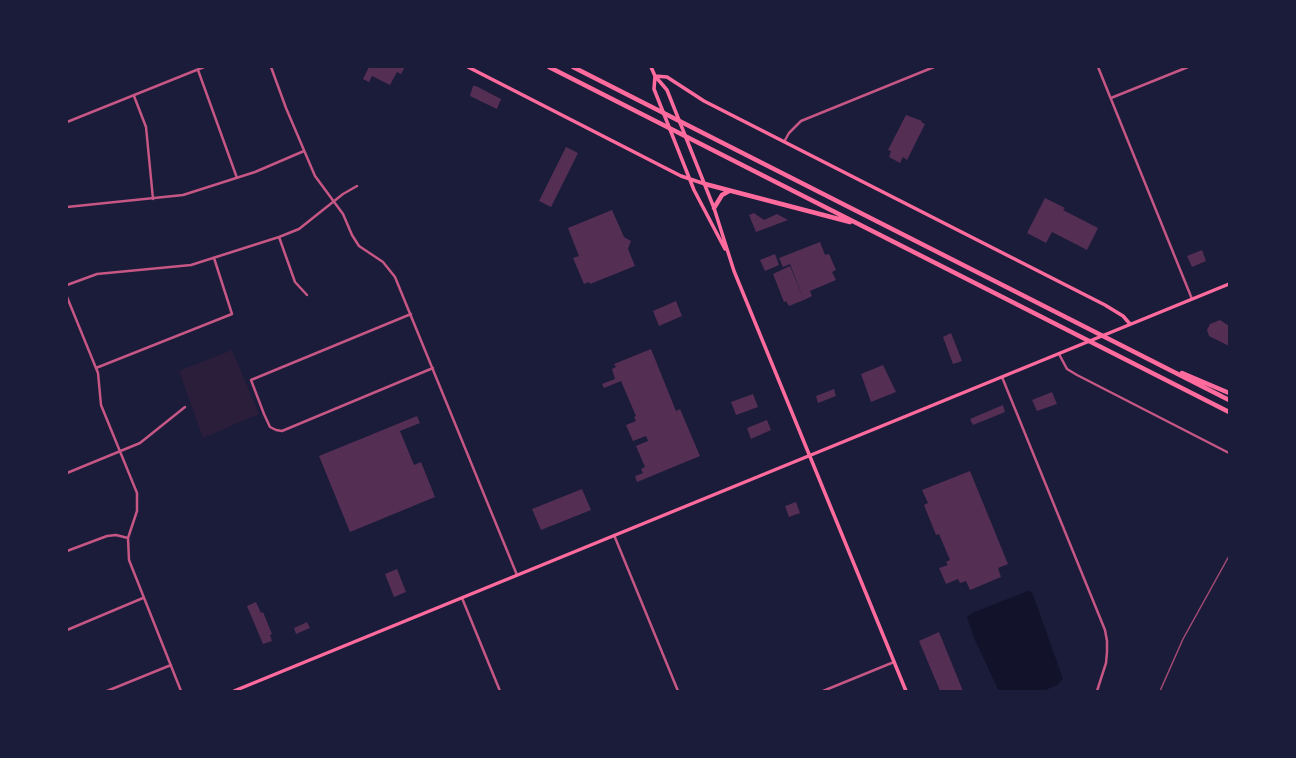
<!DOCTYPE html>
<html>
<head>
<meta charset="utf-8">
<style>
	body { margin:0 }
	#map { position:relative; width:1296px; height:758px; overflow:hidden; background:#1b1b3a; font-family:"Open Sans",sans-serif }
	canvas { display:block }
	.frame { position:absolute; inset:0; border:68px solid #1b1b3a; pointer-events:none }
</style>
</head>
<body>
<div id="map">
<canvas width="1296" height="758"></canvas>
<div class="frame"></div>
</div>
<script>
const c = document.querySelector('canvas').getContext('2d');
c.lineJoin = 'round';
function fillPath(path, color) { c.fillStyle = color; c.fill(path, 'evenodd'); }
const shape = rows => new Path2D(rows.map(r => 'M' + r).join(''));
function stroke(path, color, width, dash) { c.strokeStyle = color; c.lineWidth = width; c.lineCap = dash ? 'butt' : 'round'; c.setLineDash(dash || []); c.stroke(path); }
const green = shape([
	[232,350,259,414,203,438,179,371]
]);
const water = shape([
	[1028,591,1032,592,1063,679,1057,685,1043,691,999,691,974,638,967,617,972,613]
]);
const building = shape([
	[369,67,405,67,401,74,397,72,390,85,372,76,369,82,363,79],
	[473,86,476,86,501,99,497,109,470,96],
	[906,115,922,121,921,122,925,124,907,160,903,157,900,163,889,157,891,151,888,150],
	[566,147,578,153,551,207,539,201],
	[1045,198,1065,208,1063,210,1098,228,1087,250,1052,232,1046,243,1027,233],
	[612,210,624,237,631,241,628,249,635,266,590,284,589,282,584,284,573,258,579,256,568,228],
	[754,213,764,220,777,214,788,220,756,232,749,215],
	[820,242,825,255,829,254,836,270,832,272,836,280,810,291,812,296,804,300,790,264,783,267,779,258],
	[1202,250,1206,261,1192,267,1187,256],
	[775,254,779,265,765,271,760,260],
	[790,266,804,300,789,306,786,301,784,302,773,274],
	[676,301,682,316,659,326,653,311],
	[1220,320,1229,326,1229,346,1209,336,1207,330,1210,324],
	[951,333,962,361,953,364,943,337],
	[651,349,676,411,680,409,700,456,637,482,635,476,643,473,641,469,645,467,636,446,648,441,646,436,633,441,626,425,636,421,634,417,636,416,621,381,604,388,602,384,615,379,612,369,616,367,614,364],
	[883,365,896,392,871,402,861,374],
	[834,389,836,396,818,403,816,396],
	[1052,392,1057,404,1037,411,1032,400],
	[753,394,758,407,736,415,731,402],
	[1003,405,1005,412,973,425,970,419],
	[417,416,420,423,400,431,414,465,421,462,435,497,350,532,319,456],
	[767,420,771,430,751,439,747,428],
	[970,471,1008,564,998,568,1001,577,970,590,966,581,960,583,958,579,946,584,939,568,948,565,946,562,950,560,939,534,936,535,924,505,928,503,922,490],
	[582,489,591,510,541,530,532,509],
	[796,502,800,513,789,517,785,506],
	[397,569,406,592,394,597,385,574],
	[256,602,261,613,263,612,272,634,270,635,272,641,263,644,247,606],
	[307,622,310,628,296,634,294,628],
	[939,632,963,691,940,691,938,686,919,641]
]);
const minor = shape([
	[271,67,286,108,315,176,343,214,352,235,359,246,383,262,395,277,517,575],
	[1098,67,1192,299],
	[198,70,237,178],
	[134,96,146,127,153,199],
	[1111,98,1188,67],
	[67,122,204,67],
	[784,142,789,133,801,121,934,67],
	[67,207,183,195,255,172,304,151],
	[279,237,295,282,307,295],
	[67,285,97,274,191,265,279,237,299,229,343,194,357,186],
	[67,297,98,373,101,405,137,493,137,511,128,538,129,560,181,691],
	[411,314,251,380,264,414,270,427,276,430,282,431,433,368],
	[1059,354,1067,369,1077,375,1229,453],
	[96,368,232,314,214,258],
	[1002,377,1105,630,1107,641,1107,652,1106,663,1097,691],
	[67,473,140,443,185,407],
	[614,535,678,691],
	[67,551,107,536,116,535,128,538],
	[462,598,500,691],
	[67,630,143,598],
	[107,691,171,665],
	[823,691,894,662]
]);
const secondary = shape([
	[468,67,681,176,705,184],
	[651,67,655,76,667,90,714,208,734,271,906,691],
	[655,76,667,77,704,101,1105,305,1123,316,1130,324],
	[655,76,654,89,694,190,725,249],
	[234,691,1229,284]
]);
const motorway = shape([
	[549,67,1229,412],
	[573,67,1229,400],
	[705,184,850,222],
	[714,208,722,195,729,191],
	[1182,373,1229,393]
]);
const rail = shape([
	[1160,691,1183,639,1229,556]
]);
fillPath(green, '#2a1e3b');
fillPath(water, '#12122b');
fillPath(building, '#542f53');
stroke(minor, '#c65784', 2.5);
stroke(secondary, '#ff6b9d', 3.5);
stroke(motorway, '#ff6b9d', 4.5);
stroke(rail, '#a44b75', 1.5);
</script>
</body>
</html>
